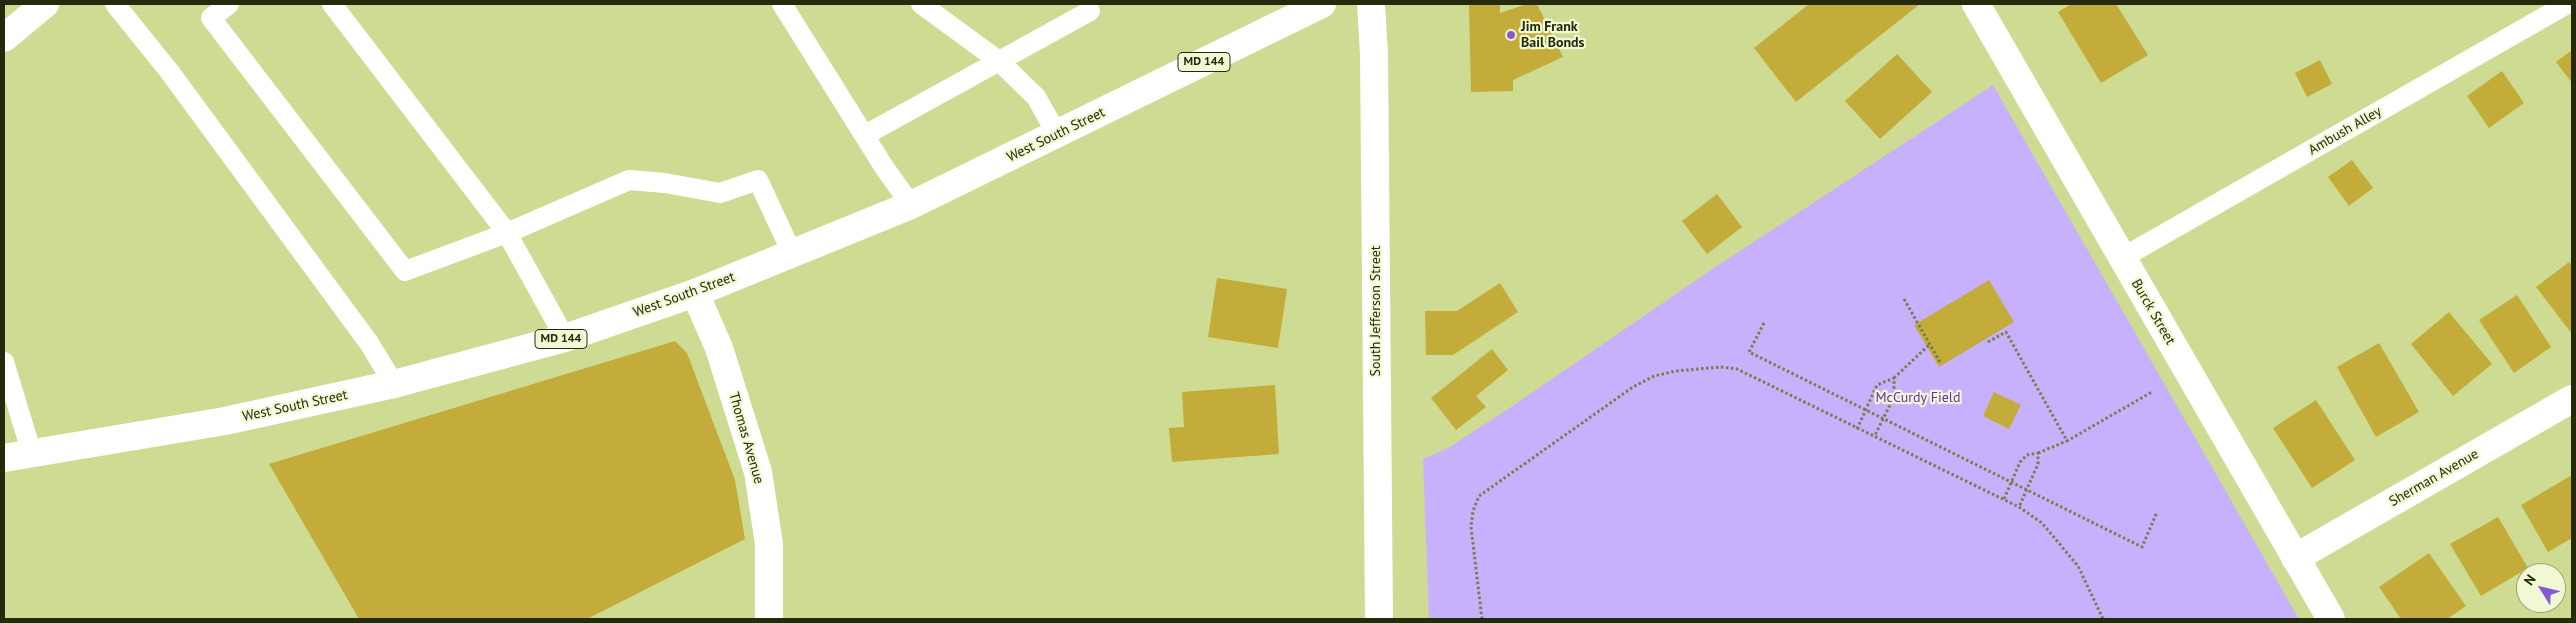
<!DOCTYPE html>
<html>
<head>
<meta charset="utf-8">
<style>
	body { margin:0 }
	#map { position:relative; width:2576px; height:623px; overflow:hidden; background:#cddc92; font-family:"PT Sans",sans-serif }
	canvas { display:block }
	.frame { position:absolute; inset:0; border:5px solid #252a0c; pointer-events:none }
	.north { position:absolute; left:2516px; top:563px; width:50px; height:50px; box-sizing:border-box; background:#f0f8d4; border:1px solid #9fa684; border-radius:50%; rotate:306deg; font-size:14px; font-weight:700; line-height:20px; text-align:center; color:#252a0c }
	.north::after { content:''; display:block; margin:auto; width:18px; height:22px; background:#875ad4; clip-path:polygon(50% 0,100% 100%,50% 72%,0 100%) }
</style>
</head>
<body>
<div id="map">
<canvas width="2576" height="623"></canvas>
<div class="frame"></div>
<div class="north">N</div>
</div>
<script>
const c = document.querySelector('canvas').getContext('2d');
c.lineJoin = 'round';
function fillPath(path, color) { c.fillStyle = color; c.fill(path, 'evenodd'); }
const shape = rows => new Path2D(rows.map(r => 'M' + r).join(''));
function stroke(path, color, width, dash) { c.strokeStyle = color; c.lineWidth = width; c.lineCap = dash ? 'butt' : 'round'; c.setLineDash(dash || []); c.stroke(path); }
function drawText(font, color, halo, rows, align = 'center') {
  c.font = font + ' "PT Sans",sans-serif'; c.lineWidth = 4.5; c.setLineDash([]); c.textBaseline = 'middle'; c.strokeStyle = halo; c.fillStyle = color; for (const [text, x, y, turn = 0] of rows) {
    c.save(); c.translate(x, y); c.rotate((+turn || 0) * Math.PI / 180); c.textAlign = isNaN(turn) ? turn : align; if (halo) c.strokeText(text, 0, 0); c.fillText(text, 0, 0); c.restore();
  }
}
const green = shape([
	[1993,85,2299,619,1429,619,1423,459,1450,447,1511,407,1711,270]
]);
const building = shape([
	[1469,4,1500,4,1500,13,1527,4,1537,4,1563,57,1513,80,1513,91,1471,92],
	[1809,4,1920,4,1796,102,1754,48],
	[2071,4,2116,4,2148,55,2101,83,2058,12],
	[2572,50,2572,83,2556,62],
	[1897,54,1932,92,1880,139,1845,101],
	[2320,60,2332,84,2307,97,2295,73],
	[2502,71,2524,103,2489,128,2467,96],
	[2352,160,2373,188,2349,206,2328,177],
	[1717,194,1742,227,1707,254,1682,221],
	[2569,262,2572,267,2572,334,2536,287],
	[1217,278,1287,289,1278,348,1208,337],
	[1989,280,2014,322,1939,367,1914,325],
	[1500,283,1518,312,1453,355,1426,355,1425,311,1457,311],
	[2517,295,2551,347,2514,373,2479,320],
	[2449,312,2492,364,2453,396,2411,344],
	[675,341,687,353,735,480,745,539,587,619,359,619,269,464],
	[2379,343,2419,412,2376,437,2337,367],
	[1492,349,1508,370,1476,396,1486,407,1456,430,1431,398],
	[1275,385,1279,454,1172,462,1169,428,1184,427,1182,392],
	[1994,392,2021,405,2009,429,1983,416],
	[2316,400,2355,460,2312,488,2273,428],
	[2572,475,2572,538,2548,552,2521,505],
	[2498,517,2528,568,2481,596,2450,544],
	[2429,553,2466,606,2447,619,2401,619,2379,587]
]);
const path = shape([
	[1904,299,1941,364],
	[1764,323,1749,352,2142,547,2157,512],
	[1988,342,2006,332,2067,441,2152,392],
	[1894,378,1930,344],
	[1857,429,1877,385,1894,378,1894,397,1874,437],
	[2038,453,2067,441],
	[2004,499,2020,462,2027,455,2038,453,2038,464,2019,507],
	[1482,619,1471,527,1473,511,1479,496,1633,387,1654,376,1676,371,1721,367,1737,369,2019,507,2042,523,2078,566,2103,619]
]);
const lane = shape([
	[115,4,169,71,369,343,394,384],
	[229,4,211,18,405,271,507,233,629,180,665,183,720,193,758,180,792,253],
	[332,4,507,233,565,338],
	[782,4,884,167,911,205],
	[921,4,999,61,1036,97,1057,134],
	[865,135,1090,11],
	[2122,258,2567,4],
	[4,362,32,454]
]);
const street = shape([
	[1976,4,2331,619],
	[695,293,719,348,758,472,769,544,769,619],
	[2295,558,2572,399]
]);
const primary = shape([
	[1371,4,1374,54,1379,619],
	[4,38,45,4],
	[4,458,225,421,394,384,565,338,695,293,911,205,1322,4]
]);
const markers = [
	[1511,35,5,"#875ad4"]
];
const shields = [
	[1204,62,52],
	[561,339,52]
];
const shieldNames = [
	["MD 144",1204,62],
	["MD 144",561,339]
];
const poiNames = [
	["Jim Frank",1521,27],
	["Bail Bonds",1521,43]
];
const streetNames = [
	["Ambush Alley",2345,131,-30],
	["West South Street",1056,135,-26],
	["West South Street",684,295,-20],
	["South Jefferson Street",1376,311,-90],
	["Burck Street",2153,312,60],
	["West South Street",295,406,-12],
	["Thomas Avenue",746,438,74],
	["Sherman Avenue",2434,478,-30]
];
const parkNames = [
	["McCurdy Field",1918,398]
];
fillPath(green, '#c7b1fc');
fillPath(building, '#c4ac3a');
stroke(path, '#767f4c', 3, [2.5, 2.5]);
stroke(lane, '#fff', 20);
stroke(street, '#fff', 28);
stroke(primary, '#fff', 28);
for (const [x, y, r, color] of markers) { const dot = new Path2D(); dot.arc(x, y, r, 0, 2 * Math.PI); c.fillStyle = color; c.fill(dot); stroke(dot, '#f0f8d4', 2); }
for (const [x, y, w] of shields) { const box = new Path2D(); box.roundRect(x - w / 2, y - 9.5, w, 19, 4); c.fillStyle = '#f0f8d4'; c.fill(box); stroke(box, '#252a0c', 1); }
drawText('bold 12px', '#252a0c', null, shieldNames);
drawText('bold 14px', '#252a0c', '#f0f8d4', poiNames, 'left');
drawText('14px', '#252a0c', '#f0f8d4', streetNames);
drawText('14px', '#662cb1', '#f0f8d4', parkNames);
</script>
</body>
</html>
